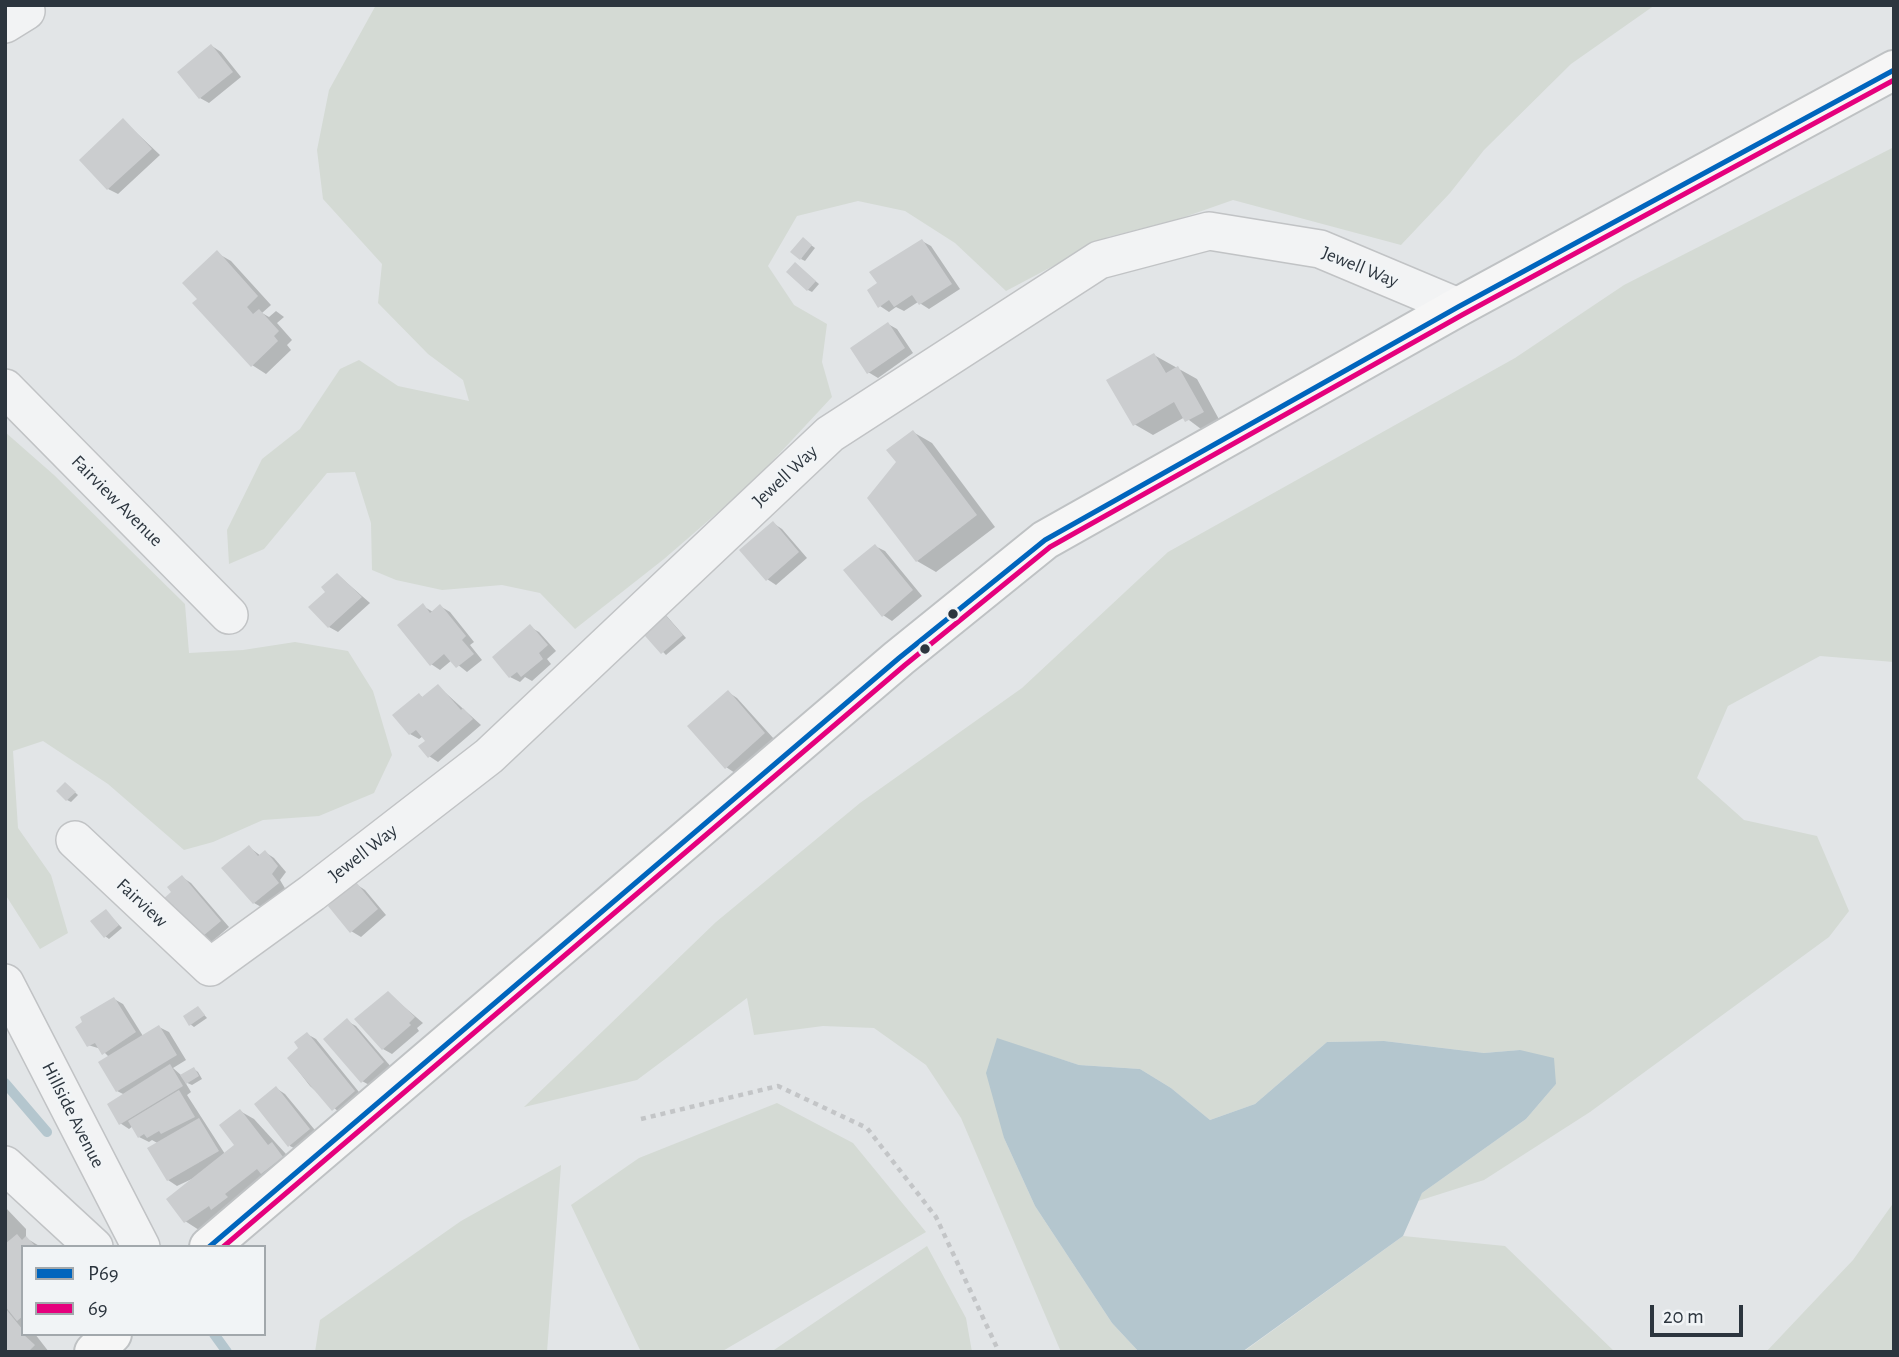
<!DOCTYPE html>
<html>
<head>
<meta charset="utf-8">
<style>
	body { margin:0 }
	#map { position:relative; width:1899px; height:1357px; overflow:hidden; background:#e2e5e7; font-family:"Alegreya Sans",sans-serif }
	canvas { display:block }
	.frame { position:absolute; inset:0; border:7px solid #2c353e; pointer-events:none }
	.legend { position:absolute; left:21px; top:1245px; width:245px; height:91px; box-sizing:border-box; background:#f1f4f6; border:2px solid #a2a8ac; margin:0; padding:9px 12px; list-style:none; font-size:21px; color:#2c353e }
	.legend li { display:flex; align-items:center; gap:14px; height:35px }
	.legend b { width:35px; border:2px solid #a2a8ac }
	.scale { position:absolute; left:1650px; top:1305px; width:93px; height:32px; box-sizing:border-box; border:4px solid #2c353e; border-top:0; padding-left:9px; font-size:21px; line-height:24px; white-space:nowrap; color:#2c353e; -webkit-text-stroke:5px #f1f4f6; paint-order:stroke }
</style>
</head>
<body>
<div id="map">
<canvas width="1899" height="1357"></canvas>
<div class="frame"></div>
<ul class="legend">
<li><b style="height:9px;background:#0065bd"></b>P69</li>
<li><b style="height:9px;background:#e5007d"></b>69</li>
</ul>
<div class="scale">20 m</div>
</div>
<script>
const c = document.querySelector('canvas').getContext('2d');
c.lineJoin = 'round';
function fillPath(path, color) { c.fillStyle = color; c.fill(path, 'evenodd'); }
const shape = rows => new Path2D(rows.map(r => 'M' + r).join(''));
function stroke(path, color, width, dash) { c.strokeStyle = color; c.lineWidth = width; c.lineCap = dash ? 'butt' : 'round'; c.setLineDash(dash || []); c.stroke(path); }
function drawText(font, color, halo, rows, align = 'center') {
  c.font = font + ' "Alegreya Sans",sans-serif'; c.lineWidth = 5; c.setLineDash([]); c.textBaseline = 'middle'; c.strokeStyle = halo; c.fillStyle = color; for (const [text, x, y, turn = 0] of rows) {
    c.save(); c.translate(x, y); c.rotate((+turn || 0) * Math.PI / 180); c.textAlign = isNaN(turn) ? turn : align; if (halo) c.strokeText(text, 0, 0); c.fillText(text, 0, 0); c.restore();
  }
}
const green = shape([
	[376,5,1655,5,1571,64,1484,150,1450,193,1401,245,1233,200,1176,220,1108,237,1006,291,955,243,905,211,858,201,797,216,768,266,794,305,827,324,822,362,832,397,753,482,664,559,575,629,540,593,502,585,442,590,396,580,372,570,371,523,355,472,327,473,264,549,229,564,227,530,262,459,300,429,340,369,359,360,398,386,469,401,463,380,428,354,378,303,382,264,323,199,317,150,329,90],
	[1894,147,1894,662,1820,656,1728,706,1697,778,1744,820,1817,836,1849,911,1829,937,1590,1112,1484,1180,1418,1201,1422,1193,1526,1119,1556,1084,1520,1050,1484,1053,1384,1041,1327,1042,1255,1104,1210,1120,1171,1088,1140,1069,1079,1065,997,1039,1004,1138,1035,1206,1112,1323,1139,1352,1061,1352,961,1118,926,1065,874,1028,823,1026,754,1035,747,998,637,1080,524,1107,716,922,860,803,1022,688,1168,552,1515,358,1624,285],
	[5,432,54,475,185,604,189,653,243,650,295,642,348,651,373,691,392,755,374,793,319,816,263,820,213,842,184,850,108,784,43,741,13,751,18,828,51,875,68,933,40,949,5,894],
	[777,1103,853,1143,926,1232,721,1352,641,1352,571,1205,639,1158],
	[561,1165,547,1352,315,1352,320,1320,461,1221],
	[1894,1202,1894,1352,1766,1352,1853,1260],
	[1403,1236,1505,1246,1615,1352,1243,1352],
	[927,1246,966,1318,972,1352,771,1352]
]);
const water = shape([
	[997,1038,1079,1065,1140,1069,1171,1088,1210,1120,1255,1104,1327,1042,1384,1041,1484,1053,1520,1050,1554,1058,1556,1084,1526,1119,1422,1193,1403,1236,1242,1352,1139,1352,1112,1323,1035,1206,1004,1138,986,1073]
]);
const shadow = shape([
	[212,46,221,52,241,77,209,103,200,98],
	[123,120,160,155,118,194,108,189,81,160],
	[922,241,931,246,960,289,929,309,918,302,904,311,896,307,889,312,880,306,879,284],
	[807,242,815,248,805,261,801,259],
	[217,253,231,261,271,305,262,313,269,317,276,311,284,317,277,323,292,340,287,345,291,350,266,374,252,365,199,299],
	[799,267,819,284,812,292,808,290],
	[888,324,897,329,913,353,878,378,868,372],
	[1154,355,1197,379,1221,423,1205,432,1185,417,1153,435,1134,424],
	[913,432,932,443,995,527,936,572,917,561,898,462],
	[773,523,782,529,807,558,776,585,767,579],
	[875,546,885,551,922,596,892,621,883,615],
	[338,575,370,603,338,632,329,627],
	[423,606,433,612,440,606,450,612,474,642,470,645,482,660,467,672,452,660,440,670,431,664],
	[664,613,686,638,666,655,640,628],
	[530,627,539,632,556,651,547,659,551,664,532,681,525,677,520,682,510,677],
	[438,686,481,725,438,762,429,756,427,741,423,736,419,739,410,734,419,695,424,698],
	[728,692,737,698,774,739,735,773,726,767],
	[69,787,78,795,71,802,67,800],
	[249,847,261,856,265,852,274,858,286,872,280,880,286,890,263,908,254,903],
	[182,877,191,883,229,927,208,945,174,892],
	[356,884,365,890,386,915,361,937,351,931],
	[106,911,122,928,109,939,105,936],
	[388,993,423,1023,417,1028,419,1031,392,1054,383,1049],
	[114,999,123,1004,143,1036,159,1027,169,1032,186,1060,173,1068,182,1076,194,1069,198,1072,202,1079,192,1085,185,1082,191,1092,187,1095,225,1154,236,1145,240,1111,254,1119,296,1165,207,1228,199,1230,185,1221,196,1177,177,1186,168,1180,159,1144,152,1140,149,1142,139,1137,133,1126,129,1129,120,1123,125,1095,117,1091,109,1057,101,1049,88,1045],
	[198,1008,207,1018,194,1027,190,1024],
	[347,1021,356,1026,392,1068,371,1086,362,1081],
	[307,1034,316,1039,363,1097,342,1115,310,1086,289,1059,301,1048],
	[276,1088,285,1094,319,1135,299,1151,290,1146],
	[5,1207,26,1229,26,1238,41,1247,23,1247,23,1334,35,1334,49,1352,5,1352]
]);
const stream = shape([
	[5,1083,47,1132],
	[214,1334,227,1352]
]);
const building = shape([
	[211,44,233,72,199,99,177,72],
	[123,118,152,149,107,190,79,160],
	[803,237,812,245,800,260,790,252],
	[922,239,952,284,919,305,912,295,894,307,889,300,878,308,867,290,877,283,869,272],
	[217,250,258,296,247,307,253,314,259,309,279,331,274,336,278,341,251,367,192,303,197,299,182,283],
	[795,262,816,281,807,291,786,272],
	[888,322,905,348,867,374,850,348],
	[1154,353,1166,373,1178,366,1204,412,1185,422,1174,402,1133,426,1106,380],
	[913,430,977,515,916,562,867,498,896,462,886,450],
	[773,521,799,552,766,581,739,550],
	[875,544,913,590,882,617,843,570],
	[337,573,362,597,328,628,308,607,325,592,321,587],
	[423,603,430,613,440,604,466,636,462,640,474,654,456,668,444,654,430,666,397,625],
	[660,609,683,635,661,654,638,628],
	[530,624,548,645,539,653,543,659,521,677,517,672,509,678,492,657],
	[438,684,461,710,463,708,473,719,428,758,418,746,425,741,416,730,409,735,392,715,419,693,422,697],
	[728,690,765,733,725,769,687,726],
	[65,782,76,792,66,801,56,791],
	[249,845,258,856,265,850,278,866,272,874,279,883,253,904,221,868],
	[182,875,221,921,197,941,162,900,171,892,167,887],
	[347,882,351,886,356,882,378,909,350,933,328,906,331,903,328,898],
	[106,909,119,925,104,938,90,921],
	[388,991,415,1017,409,1023,411,1025,382,1050,354,1019],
	[114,997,136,1032,102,1055,95,1043,87,1047,75,1027,82,1022,80,1017],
	[198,1006,205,1015,189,1026,183,1016],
	[347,1018,384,1062,361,1083,323,1039],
	[159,1025,177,1055,116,1092,98,1062],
	[307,1032,355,1091,332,1111,287,1058,298,1048,294,1042],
	[170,1064,183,1086,119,1125,107,1104],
	[194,1067,199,1076,186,1084,180,1075],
	[276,1086,310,1129,288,1147,254,1104],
	[179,1090,195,1117,161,1134,159,1131,147,1138,144,1134,138,1138,128,1121],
	[240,1109,268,1145,272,1142,283,1157,261,1174,257,1169,225,1194,228,1197,211,1210,209,1206,184,1223,166,1199,234,1145,219,1125],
	[199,1118,219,1151,167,1181,147,1148],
	[17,1234,22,1240,26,1236,36,1247,23,1247,23,1316,17,1321,5,1306,5,1244],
	[5,1308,23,1330,23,1334,35,1345,28,1352,5,1352]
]);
const path = shape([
	[641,1119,778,1086,867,1128,936,1217,999,1352]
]);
const street = shape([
	[5,24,26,11],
	[5,388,229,615],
	[75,840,210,967,312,893,489,756,830,434,1099,260,1209,231,1320,249,1458,307],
	[5,983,141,1247],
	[5,1165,94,1247]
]);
const primary = shape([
	[209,1247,899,658,1045,540,1458,307,1894,70],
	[94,1352,112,1334]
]);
const bus1 = shape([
	[209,1247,899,658,1045,540,1458,307,1894,70]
]);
const bus2 = shape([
	[223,1247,905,665,1050,547,1462,315,1894,80]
]);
const markers = [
	[953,614,6,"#2c353e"],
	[925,649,6,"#2c353e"]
];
const streetNames = [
	["Jewell Way",1360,267,22],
	["Jewell Way",785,476,-43],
	["Fairview Avenue",117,501,45],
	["Jewell Way",363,853,-38],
	["Fairview",142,903,43],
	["Hillside Avenue",73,1115,63]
];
fillPath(green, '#d4dad4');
fillPath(water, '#b4c6ce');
fillPath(shadow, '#0003');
stroke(stream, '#b4c6ce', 10);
fillPath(building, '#cbcdcf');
stroke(street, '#c1c3c5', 40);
stroke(primary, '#bfc2c4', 42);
stroke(path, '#c3c5c7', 4.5, [5, 5]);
stroke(street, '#f2f3f4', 37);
stroke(primary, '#f6f6f6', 38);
stroke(bus1, '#0065bd', 5);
stroke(bus2, '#e5007d', 5);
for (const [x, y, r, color] of markers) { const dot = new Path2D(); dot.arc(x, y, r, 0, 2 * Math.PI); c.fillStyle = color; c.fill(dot); stroke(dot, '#f1f4f6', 2.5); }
drawText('19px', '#2c353e', '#f1f4f6', streetNames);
</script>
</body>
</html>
